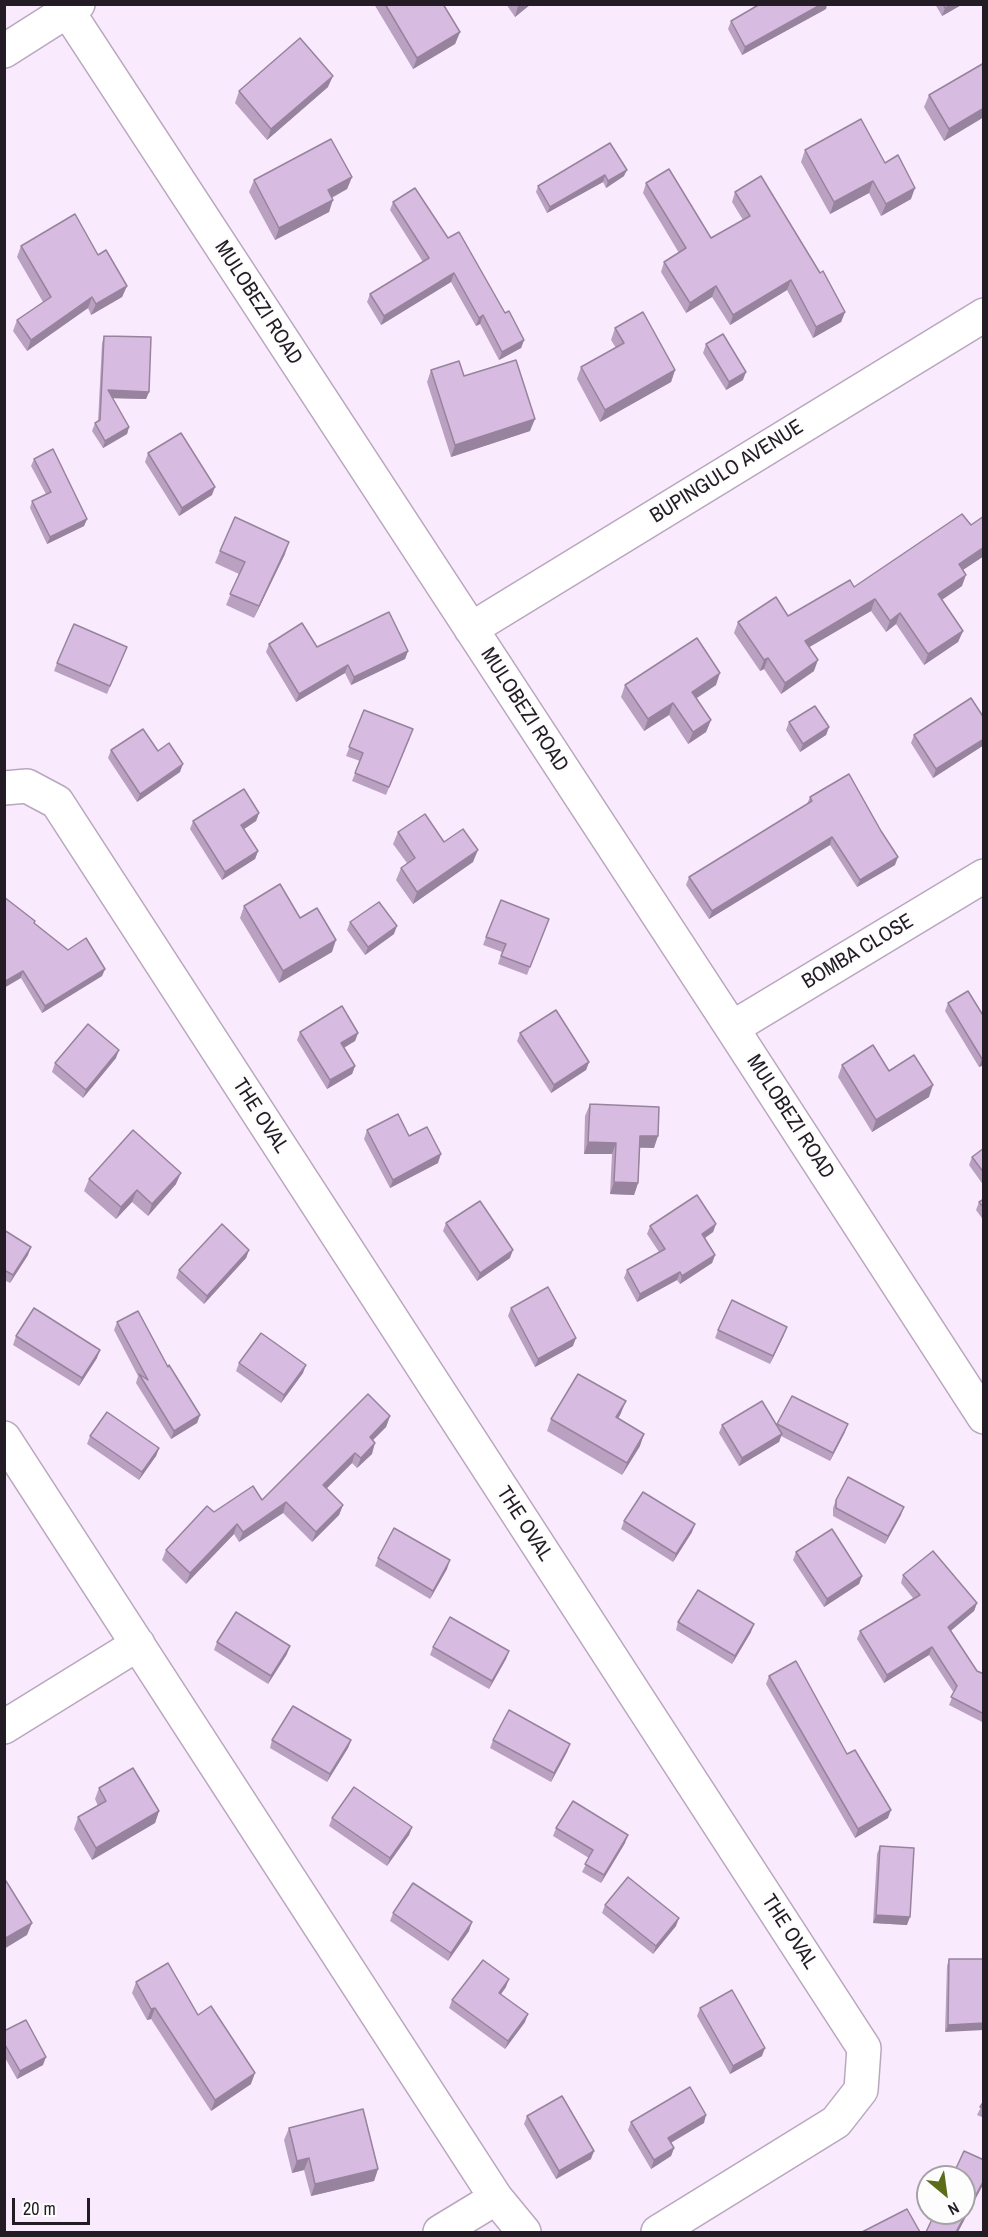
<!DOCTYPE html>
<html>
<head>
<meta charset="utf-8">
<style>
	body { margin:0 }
	#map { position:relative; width:988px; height:2237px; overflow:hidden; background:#f9eafe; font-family:"Archivo Narrow",sans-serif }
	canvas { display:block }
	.frame { position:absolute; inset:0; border:6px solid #231c25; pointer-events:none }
	.north { position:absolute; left:916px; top:2165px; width:60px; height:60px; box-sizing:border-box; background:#fdfdfd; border:2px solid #a6a3a7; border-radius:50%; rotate:151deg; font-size:16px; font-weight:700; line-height:24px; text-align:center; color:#231c25 }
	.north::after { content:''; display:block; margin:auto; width:21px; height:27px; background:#5b6d19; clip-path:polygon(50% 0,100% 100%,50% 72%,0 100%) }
	.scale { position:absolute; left:12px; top:2198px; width:78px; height:27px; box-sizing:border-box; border:3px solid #231c25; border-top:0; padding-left:8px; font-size:18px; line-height:21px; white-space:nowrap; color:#231c25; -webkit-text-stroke:4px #fdfdfd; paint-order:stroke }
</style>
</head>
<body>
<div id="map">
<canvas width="988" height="2237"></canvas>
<div class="frame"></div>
<div class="north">N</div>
<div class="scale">20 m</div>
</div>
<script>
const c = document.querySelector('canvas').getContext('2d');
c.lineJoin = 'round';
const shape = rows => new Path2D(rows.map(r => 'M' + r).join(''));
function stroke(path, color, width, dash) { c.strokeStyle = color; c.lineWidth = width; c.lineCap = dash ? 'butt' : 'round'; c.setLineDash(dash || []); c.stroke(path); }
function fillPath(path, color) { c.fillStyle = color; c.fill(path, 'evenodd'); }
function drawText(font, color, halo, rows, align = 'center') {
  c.font = font + ' "Archivo Narrow",sans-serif'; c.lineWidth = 4.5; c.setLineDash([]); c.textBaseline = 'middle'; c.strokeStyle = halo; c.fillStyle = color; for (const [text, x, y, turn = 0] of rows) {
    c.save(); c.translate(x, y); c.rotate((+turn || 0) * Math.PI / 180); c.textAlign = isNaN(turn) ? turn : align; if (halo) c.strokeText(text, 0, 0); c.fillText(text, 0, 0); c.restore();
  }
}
const minor = shape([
	[63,4,732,1028,984,1417],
	[4,51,78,4],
	[471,629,984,315],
	[4,788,27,786,57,802,864,2048,861,2090,836,2122,658,2232],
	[732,1028,984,876],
	[4,1438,496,2198,524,2232],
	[4,1727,138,1644],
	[440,2232,496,2198]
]);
const wall = shape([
	[374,4,443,4,460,32,455,44,413,69],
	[506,4,531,4,515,17],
	[760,4,827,4,826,9,742,55,728,29,731,21],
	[935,4,963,4,942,16],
	[984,63,984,117,944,141,924,107,929,95],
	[328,87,267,140,235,103,239,91],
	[610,143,624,176,606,188,603,182,547,213,536,192,538,186],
	[805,150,885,163,911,199,881,216,869,193,830,214,801,162],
	[352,177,347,189,332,198,329,212,275,240,249,192,254,180],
	[646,183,711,238,743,220,732,202,735,192,820,273,845,312,841,322,813,338,787,290,730,325,712,297,686,313,661,272,664,262,679,253,643,193],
	[393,202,448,238,524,340,521,348,499,360,480,324,476,326,451,282,381,325,367,302,370,294,423,262,390,210],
	[21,246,98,255,127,286,122,297,91,315,88,308,27,351,13,331,17,320,43,302,17,257],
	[615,328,675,370,671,382,600,422,577,379,581,367,616,348,611,340],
	[104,336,149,392,146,399,113,398,129,427,127,434,103,448,92,431,95,423,98,422,102,343],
	[706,344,743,380,726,390,703,353],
	[431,370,464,376,530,431,451,457,427,382],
	[148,453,212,495,179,516,145,462],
	[34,459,87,519,84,526,47,544,30,508,32,501,46,494,31,466],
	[984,516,984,556,963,570,962,586,942,600,963,631,958,642,924,665,896,624,886,632,871,611,809,647,814,671,781,694,764,669,760,671,734,633,738,622,788,616,854,587,971,525],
	[220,551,285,554,254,618,226,605,239,574,215,563],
	[269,644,317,647,408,651,405,659,351,685,345,673,296,702,266,652],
	[127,647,107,694,54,671,57,663],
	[625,685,716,685,696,698,711,720,706,732,688,744,669,715,644,731,621,697],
	[364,710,410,738,386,795,352,781,360,761,346,756],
	[984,718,984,745,933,778,911,743,914,735],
	[789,722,829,727,826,735,800,752,786,730],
	[111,750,158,751,180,772,137,802,108,758],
	[810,797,895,865,857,887,830,845,709,919,686,885,689,877,807,804],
	[259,813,256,821,244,829,258,851,255,859,222,880,190,829,193,821],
	[398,832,444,842,473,862,413,904,396,880,401,868,407,863,393,844],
	[244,906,300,918,332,952,279,983,240,918],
	[549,919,527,975,498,964,502,952,483,945,486,937],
	[350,922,394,934,365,955,347,930],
	[34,923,68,950,105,969,102,976,42,1013,21,978],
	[968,991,984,1065,979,1067,945,1011,948,1003],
	[300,1032,358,1033,355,1041,344,1048,355,1066,352,1074,327,1089,297,1040],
	[520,1033,589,1062,586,1070,551,1093,517,1041],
	[116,1058,83,1098,52,1072,55,1063],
	[842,1065,889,1071,929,1097,872,1132,838,1077],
	[590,1104,654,1148,640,1148,638,1183,634,1195,610,1194,612,1154,584,1154,585,1116],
	[367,1130,409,1136,438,1163,390,1188,364,1139],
	[984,1148,984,1186,969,1165,972,1157],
	[89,1179,176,1184,148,1216,132,1202,116,1219,84,1191],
	[984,1199,984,1221,976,1210,979,1202],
	[446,1223,510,1258,477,1281,443,1231],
	[716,1224,713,1232,705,1238,715,1255,712,1263,680,1284,677,1280,637,1302,624,1278,627,1270,659,1252,647,1234,650,1226],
	[4,1230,28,1255,10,1283,4,1280],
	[249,1250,246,1258,204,1304,176,1278,179,1270],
	[511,1308,573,1346,535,1367,508,1316],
	[117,1322,168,1367,200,1415,197,1423,171,1439,136,1383,138,1376,114,1330],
	[718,1330,784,1335,770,1364,715,1338],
	[16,1336,97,1358,79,1386,13,1345],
	[239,1363,303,1373,281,1403,236,1371],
	[792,1396,845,1432,830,1461,781,1436,779,1442,739,1466,719,1433,722,1425,777,1426],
	[621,1413,618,1419,640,1446,622,1475,547,1431,551,1419],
	[390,1416,386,1427,373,1440,372,1454,357,1468,352,1463,327,1488,343,1505,339,1515,312,1542,283,1513,239,1542,234,1534,186,1584,162,1560,166,1550,214,1512,262,1500],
	[90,1436,159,1448,156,1456,139,1480,87,1444],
	[836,1500,901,1515,885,1544,833,1516,833,1508],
	[624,1521,692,1532,673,1562,621,1529],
	[796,1552,862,1576,859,1584,824,1607,793,1560],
	[378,1558,447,1569,430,1599,375,1566],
	[903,1575,977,1603,974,1611,951,1630,977,1671,984,1674,984,1723,949,1705,954,1693,929,1655,884,1683,857,1639,860,1631,913,1598,901,1583],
	[678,1622,751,1632,732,1664,676,1630],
	[217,1642,287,1654,268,1684,214,1650],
	[433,1647,509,1651,506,1659,489,1689,430,1655],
	[769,1676,847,1754,888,1818,855,1838,766,1684],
	[272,1740,351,1740,348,1748,327,1782,270,1748],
	[493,1740,570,1744,567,1752,551,1782,490,1748],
	[99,1788,159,1811,155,1823,92,1860,74,1829,78,1817,98,1806,95,1799],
	[332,1818,412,1827,409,1835,387,1866,329,1826],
	[556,1828,625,1843,601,1883,582,1872,589,1858,553,1836],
	[880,1846,907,1925,873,1923,877,1854],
	[605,1905,676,1926,653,1954,602,1913],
	[393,1913,469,1931,448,1961,390,1921],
	[949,1959,984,1959,945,2032,947,1966],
	[136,1982,198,2015,251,2084,211,2111,151,2019,147,2020,132,1993],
	[506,1987,501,1994,525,2022,505,2049,449,2008,452,2000],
	[700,2008,762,2056,730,2074,697,2016],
	[4,2031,43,2065,17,2079,4,2056],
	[984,2101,984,2118,977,2115],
	[527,2116,591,2159,556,2179,524,2124],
	[631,2122,704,2123,671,2143,674,2148,671,2156,651,2169,628,2130],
	[289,2128,378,2169,374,2181,311,2196,304,2170,292,2173,284,2140]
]);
const shadedWall = shape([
	[520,4,531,4,515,17,518,6],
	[822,4,827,4,826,9,742,55,745,47],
	[952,4,963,4,942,16,945,8],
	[460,32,455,44,413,69,417,58],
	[333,76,328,87,267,140,271,129],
	[984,108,984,117,944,141,949,129],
	[627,170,624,176,606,188,608,181],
	[605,175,603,182,547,213,550,207],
	[352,177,347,189,323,202,328,190],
	[873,181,869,193,830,214,834,202],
	[915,188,911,199,881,216,886,204],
	[333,200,329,212,275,240,279,228],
	[454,273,451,282,381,325,384,316],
	[791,280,787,290,730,325,733,315],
	[127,286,122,297,91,315,96,304],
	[716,286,712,297,686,313,690,303],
	[92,297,88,308,27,351,31,340],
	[845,312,841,322,813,338,816,327],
	[483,315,480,324,476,326,479,318],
	[524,340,521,348,499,360,502,352],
	[675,370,671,382,600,422,605,410],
	[746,372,743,380,726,390,729,382],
	[108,390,149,392,146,399,105,398],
	[535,419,530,431,451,457,455,445],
	[129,427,127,434,103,448,105,441],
	[215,487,212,495,179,516,182,508],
	[87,519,84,526,47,544,50,537],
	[289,542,285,554,254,618,259,606],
	[984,547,984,556,955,575,959,564],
	[966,575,962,586,934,605,938,594],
	[875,599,871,611,801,652,805,641],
	[900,613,896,624,886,632,890,621],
	[963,631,958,642,924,665,928,654],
	[408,651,405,659,351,685,354,677],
	[768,658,764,669,760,671,764,660],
	[818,660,814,671,781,694,785,683],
	[348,665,345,673,296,702,299,694],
	[720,673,716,685,688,704,692,692],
	[673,703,669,715,644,731,648,719],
	[711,720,706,732,688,744,693,732],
	[829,727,826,735,800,752,803,744],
	[984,739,984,745,933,778,936,769],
	[183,764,180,772,137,802,140,794],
	[259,813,256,821,238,833,241,825],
	[832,837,830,845,709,919,712,911],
	[478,850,473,862,413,904,417,892],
	[258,851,255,859,222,880,225,872],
	[898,857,895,865,857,887,860,880],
	[397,926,394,934,365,955,368,947],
	[336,940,332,952,279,983,283,971],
	[105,969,102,976,42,1013,45,1006],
	[23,971,21,978,4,988,4,982],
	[358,1033,355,1041,338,1051,341,1043],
	[119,1050,116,1058,83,1098,86,1090],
	[984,1058,984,1065,979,1067,982,1059],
	[589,1062,586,1070,551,1093,554,1085],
	[355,1066,352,1074,327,1089,330,1080],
	[933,1085,929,1097,872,1132,876,1120],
	[640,1136,658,1136,654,1148,636,1147],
	[588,1142,616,1143,612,1154,584,1154],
	[441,1154,438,1163,390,1188,393,1180],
	[181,1173,176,1184,148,1216,152,1204],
	[614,1182,638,1183,634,1195,610,1194],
	[137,1190,132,1202,116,1219,121,1207],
	[716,1224,713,1232,699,1242,702,1234],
	[31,1247,28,1255,10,1283,13,1275],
	[249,1250,246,1258,204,1304,207,1296],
	[513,1250,510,1258,477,1281,480,1273],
	[715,1255,712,1263,680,1284,682,1276],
	[680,1272,677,1280,637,1302,640,1294],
	[787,1327,784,1335,770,1364,773,1356],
	[576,1338,573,1346,535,1367,538,1359],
	[100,1350,97,1358,79,1386,82,1378],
	[306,1365,303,1373,281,1403,284,1395],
	[626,1401,621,1413,612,1429,616,1417],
	[200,1415,197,1423,171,1439,174,1431],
	[390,1416,386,1427,366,1447,370,1437],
	[848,1424,845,1432,830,1461,833,1453],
	[644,1434,640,1446,622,1475,627,1463],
	[782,1434,779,1442,739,1466,742,1458],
	[375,1443,372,1454,357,1468,361,1458],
	[159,1448,156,1456,139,1480,142,1472],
	[355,1453,352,1463,320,1495,323,1485],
	[286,1502,283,1513,239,1542,243,1532],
	[343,1505,339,1515,312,1542,316,1532],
	[904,1507,901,1515,885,1544,888,1536],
	[237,1524,234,1534,186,1584,190,1573],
	[695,1524,692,1532,673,1562,676,1554],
	[450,1560,447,1569,430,1599,433,1591],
	[862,1576,859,1584,824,1607,827,1599],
	[977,1603,974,1611,946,1635,948,1627],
	[754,1624,751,1632,732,1664,735,1656],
	[290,1646,287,1654,268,1684,271,1676],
	[932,1647,929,1655,884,1683,887,1675],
	[509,1651,506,1659,489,1689,492,1681],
	[351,1740,348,1748,327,1782,330,1774],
	[570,1744,567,1752,551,1782,554,1773],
	[891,1810,888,1818,855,1838,858,1829],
	[159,1811,155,1823,92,1860,96,1848],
	[412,1827,409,1835,387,1866,390,1858],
	[628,1835,625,1843,601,1883,604,1875],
	[876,1915,910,1917,907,1925,873,1923],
	[679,1918,676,1926,653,1954,656,1946],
	[472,1922,469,1931,448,1961,451,1953],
	[32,1923,27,1935,4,1949,4,1939],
	[509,1979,506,1987,496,2001,499,1993],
	[155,2008,151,2019,147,2020,151,2009],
	[528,2014,525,2022,505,2049,508,2041],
	[984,2023,984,2030,945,2032,948,2025],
	[765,2048,762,2056,730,2074,733,2066],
	[46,2057,43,2065,17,2079,20,2071],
	[255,2073,251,2084,211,2111,215,2100],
	[706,2115,704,2123,665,2146,668,2138],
	[674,2148,671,2156,651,2169,654,2160],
	[594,2151,591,2159,556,2179,559,2171],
	[309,2158,304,2170,292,2173,297,2161],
	[378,2169,374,2181,311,2196,315,2184],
	[984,2180,984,2183,958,2232,956,2232]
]);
const building = shape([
	[385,4,443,4,460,32,417,58,385,4],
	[760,4,822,4,745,47,731,21,760,4],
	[943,4,952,4,945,8,943,4],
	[300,38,333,76,271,129,239,91,300,38],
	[984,63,984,108,949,129,929,95,984,63],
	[861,119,885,163,898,155,915,188,886,204,873,181,834,202,805,150,861,119],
	[331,139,352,177,328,190,333,200,279,228,254,180,331,139],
	[610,143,627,170,608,181,605,175,550,207,538,186,610,143],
	[669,169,711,238,750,216,735,192,761,176,820,273,823,271,845,312,816,327,791,280,733,315,716,286,690,303,664,262,686,248,646,183,669,169],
	[415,188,448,238,459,232,505,313,509,311,524,340,502,352,483,315,479,318,454,273,384,316,370,294,429,258,393,202,415,188],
	[75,214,98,255,106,250,127,286,96,304,92,297,31,340,17,320,51,297,21,246,75,214],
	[643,312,675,370,605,410,581,367,624,343,615,328,643,312],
	[723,334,746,372,729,382,706,344,723,334],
	[104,336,151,337,149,392,108,390,129,427,105,441,95,423,100,420,104,336],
	[516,360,535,419,455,445,431,370,459,361,464,376,516,360],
	[181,433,215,487,182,508,148,453,181,433],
	[53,449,87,519,50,537,32,501,51,492,34,459,53,449],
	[962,514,971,525,984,516,984,547,959,564,966,575,938,594,963,631,928,654,900,613,890,621,875,599,805,641,818,660,785,683,768,658,764,660,738,622,776,597,788,616,850,580,854,587,962,514],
	[235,517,289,542,259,606,230,594,245,562,220,551,235,517],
	[389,612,408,651,354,677,348,665,299,694,269,644,302,623,317,647,389,612],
	[74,624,127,647,110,686,57,663,74,624],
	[697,638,720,673,692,692,711,720,693,732,673,703,648,719,625,685,697,638],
	[971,698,984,718,984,739,936,769,914,735,971,698],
	[815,706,829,727,803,744,789,722,815,706],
	[364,710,413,729,389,787,355,773,363,753,349,747,364,710],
	[143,729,158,751,169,743,183,764,140,794,111,750,143,729],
	[849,774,881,831,898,857,860,880,832,837,712,911,689,877,812,801,810,797,849,774],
	[244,789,259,813,241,825,258,851,225,872,193,821,244,789],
	[425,814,444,842,463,829,478,850,417,892,401,868,415,858,398,832,425,814],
	[280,884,300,918,317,908,336,940,283,971,244,906,280,884],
	[4,897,35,921,34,923,68,950,86,938,105,969,45,1006,23,971,4,982,4,897],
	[501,900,549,919,530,967,501,956,506,944,486,937,501,900],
	[379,902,397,926,368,947,350,922,379,902],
	[968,991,984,1017,984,1058,982,1059,948,1003,968,991],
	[342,1006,358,1033,341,1043,355,1066,330,1080,300,1032,342,1006],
	[556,1010,589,1062,554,1085,520,1033,556,1010],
	[88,1024,119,1050,86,1090,55,1063,88,1024],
	[873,1045,889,1071,914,1055,933,1085,876,1120,842,1065,873,1045],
	[590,1104,659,1107,658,1136,640,1136,638,1183,614,1182,616,1143,588,1142,590,1104],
	[398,1114,409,1136,427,1127,441,1154,393,1180,367,1130,398,1114],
	[133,1130,181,1173,152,1204,137,1190,121,1207,89,1179,133,1130],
	[984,1148,984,1173,972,1157,984,1148],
	[697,1195,716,1224,702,1234,715,1255,682,1276,680,1272,640,1294,627,1270,665,1249,650,1226,697,1195],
	[984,1199,984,1208,979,1202,984,1199],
	[480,1201,513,1250,480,1273,446,1223,480,1201],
	[222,1224,249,1250,207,1296,179,1270,222,1224],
	[4,1230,31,1247,13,1275,4,1270,4,1230],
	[548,1287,576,1338,538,1359,511,1308,548,1287],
	[732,1300,787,1327,773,1356,718,1330,732,1300],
	[34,1308,100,1350,82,1378,16,1336,34,1308],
	[138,1311,168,1367,169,1365,200,1415,174,1431,139,1374,148,1380,117,1322,138,1311],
	[261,1333,306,1365,284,1395,239,1363,261,1333],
	[578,1374,626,1401,616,1417,644,1434,627,1463,551,1419,578,1374],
	[368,1394,390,1416,370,1437,375,1443,361,1458,355,1453,323,1485,343,1505,316,1532,286,1502,243,1532,237,1524,190,1573,166,1550,207,1506,214,1512,253,1486,262,1500,368,1394],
	[792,1396,848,1424,833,1453,777,1424,792,1396],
	[762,1401,782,1434,742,1458,722,1425,762,1401],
	[107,1412,159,1448,142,1472,90,1436,107,1412],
	[848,1477,904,1507,888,1536,836,1508,836,1500,848,1477],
	[643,1492,695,1524,676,1554,624,1521,643,1492],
	[394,1528,450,1560,433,1591,378,1558,394,1528],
	[832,1529,862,1576,827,1599,796,1552,832,1529],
	[933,1551,977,1603,948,1627,977,1671,984,1674,984,1714,951,1697,957,1686,932,1647,887,1675,860,1631,920,1595,903,1575,933,1551],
	[698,1590,754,1624,735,1656,678,1622,698,1590],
	[236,1612,290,1646,271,1676,217,1642,236,1612],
	[450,1617,509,1651,492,1681,433,1647,450,1617],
	[796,1661,847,1754,855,1750,891,1810,858,1829,769,1676,796,1661],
	[293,1706,351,1740,330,1774,272,1740,293,1706],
	[509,1710,570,1744,554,1773,493,1740,509,1710],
	[133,1768,159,1811,96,1848,78,1817,106,1801,99,1788,133,1768],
	[354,1787,412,1827,390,1858,332,1818,354,1787],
	[573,1801,628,1835,604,1875,585,1864,593,1850,556,1828,573,1801],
	[880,1846,914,1848,910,1917,876,1915,880,1846],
	[628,1877,679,1918,656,1946,605,1905,628,1877],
	[4,1881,6,1881,32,1923,4,1939,4,1881],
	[413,1883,472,1922,451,1953,393,1913,413,1883],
	[949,1959,984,1959,984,2023,948,2025,949,1959],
	[483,1960,509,1979,499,1993,528,2014,508,2041,452,2000,483,1960],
	[168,1963,198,2015,211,2006,255,2073,215,2100,155,2008,151,2009,136,1982,168,1963],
	[732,1990,765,2048,733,2066,700,2008,732,1990],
	[26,2020,46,2057,20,2071,4,2043,4,2031,26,2020],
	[690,2087,706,2115,668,2138,674,2148,654,2160,631,2122,690,2087],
	[562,2096,594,2151,559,2171,527,2116,562,2096],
	[984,2101,984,2108,980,2107,984,2101],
	[363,2109,378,2169,315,2184,309,2158,297,2161,289,2128,363,2109],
	[964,2151,984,2160,984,2180,956,2232,926,2232,935,2213,964,2213,964,2177,952,2177,964,2151],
	[907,2209,920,2232,862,2232,907,2209]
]);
const streetNames = [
	["MULOBEZI ROAD",258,303,57],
	["BUPINGULO AVENUE",727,472,-32],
	["MULOBEZI ROAD",524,710,57],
	["BOMBA CLOSE",858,952,-31],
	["THE OVAL",260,1116,57],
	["MULOBEZI ROAD",790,1117,57],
	["THE OVAL",524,1524,57],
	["THE OVAL",789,1932,57]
];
stroke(minor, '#b9a7be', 36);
stroke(minor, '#fff', 33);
fillPath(wall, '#baa1c1');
fillPath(shadedWall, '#97839d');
fillPath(building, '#d8bbe0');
stroke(building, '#97839d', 1.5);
drawText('21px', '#231c25', '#fdfdfd', streetNames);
</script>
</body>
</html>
